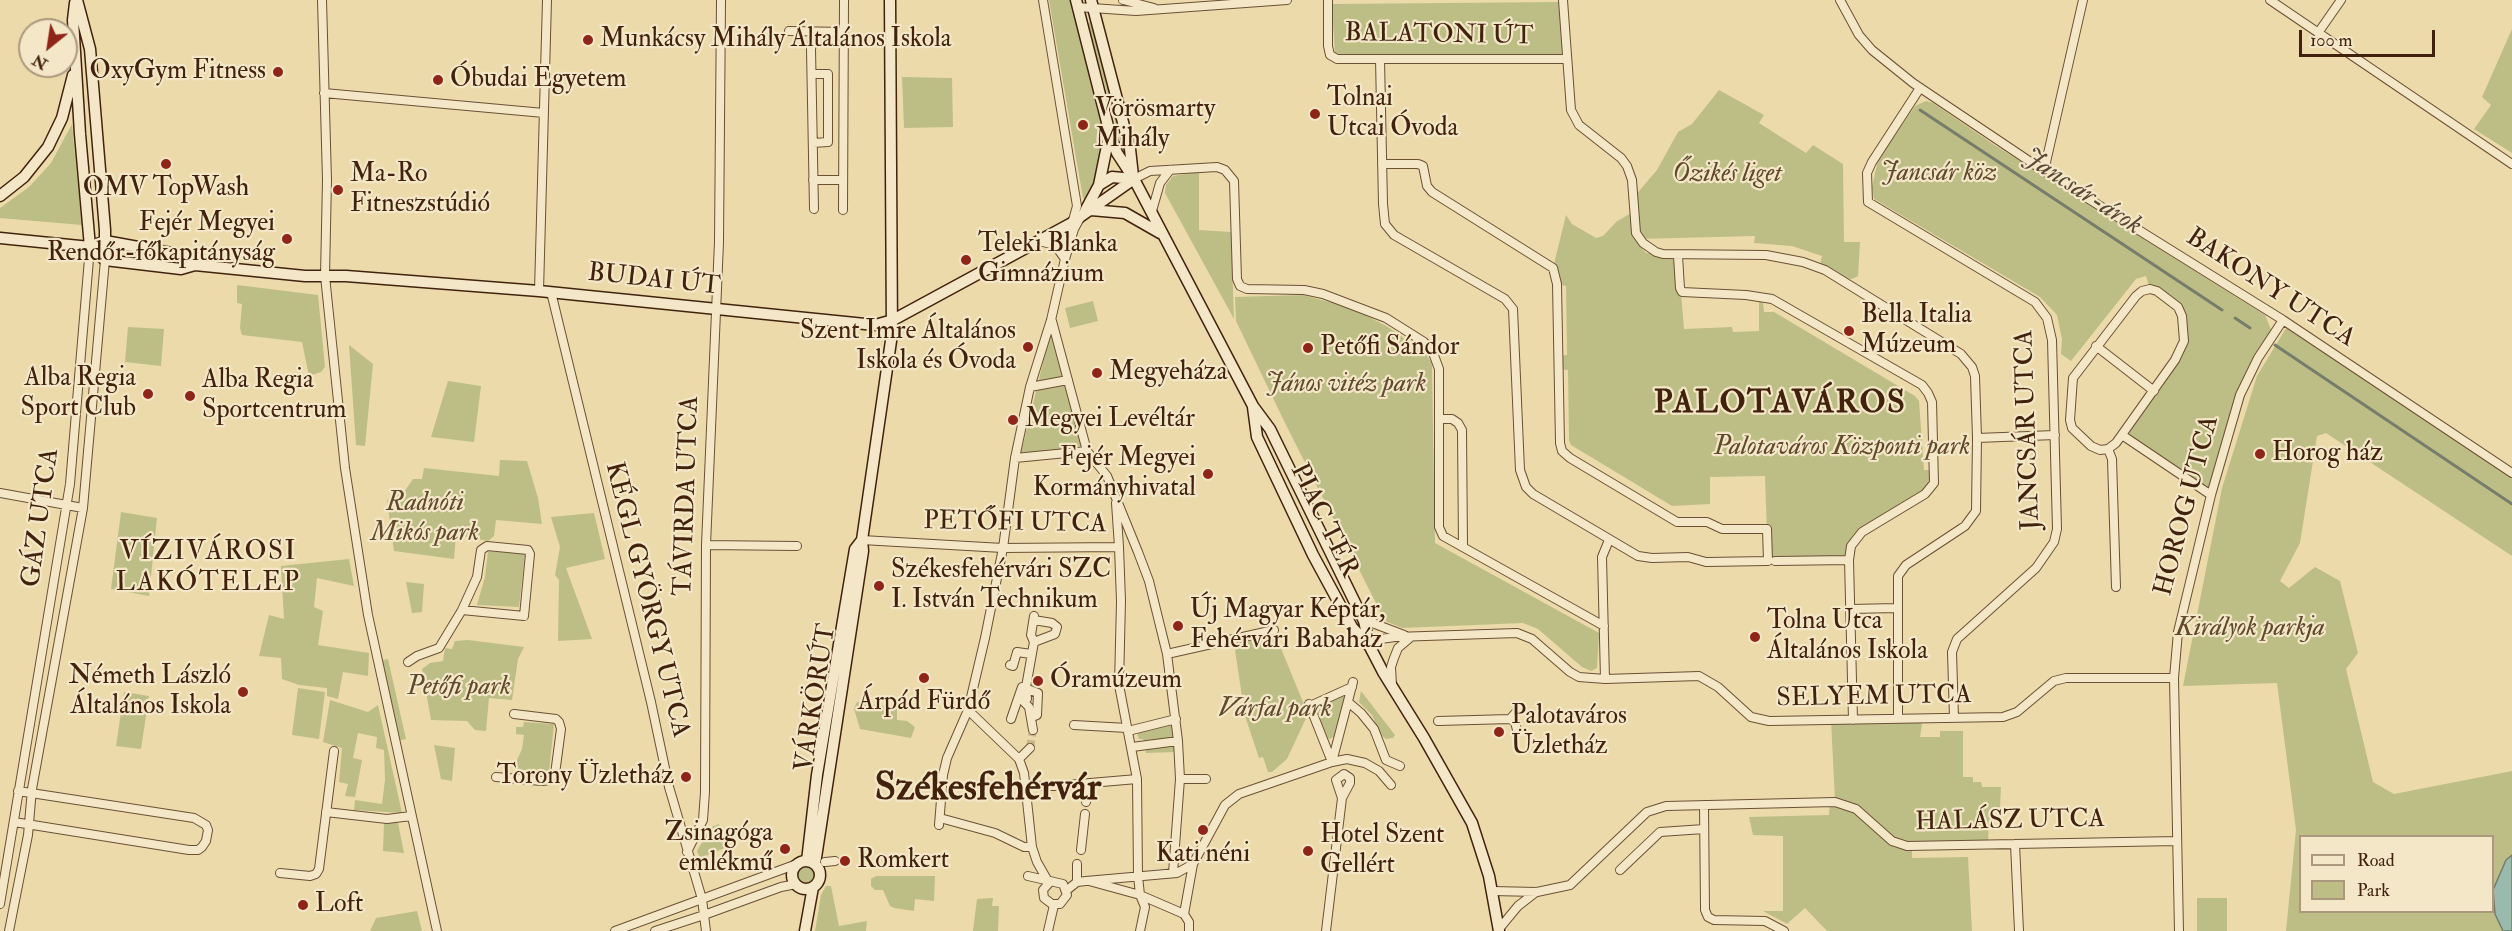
<!DOCTYPE html>
<html>
<head>
<meta charset="utf-8">
<style>
	body { margin:0 }
	#map { position:relative; width:2512px; height:931px; overflow:hidden; background:#ecdaab; font-family:"IM FELL Double Pica",serif }
	canvas { display:block }
	.legend { position:absolute; left:2299px; top:835px; width:195px; height:78px; box-sizing:border-box; background:#f3e7c8; border:2px solid #ac987d; margin:0; padding:8px 10px; list-style:none; font-size:18px; color:#42220d }
	.legend li { display:flex; align-items:center; gap:12px; height:30px }
	.legend b { width:30px; border:2px solid #ac987d }
	.north { position:absolute; left:18px; top:18px; width:60px; height:60px; box-sizing:border-box; background:#f3e7c8; border:2px solid #ac987d; border-radius:50%; rotate:210deg; font-size:16px; font-weight:700; line-height:24px; text-align:center; color:#42220d }
	.north::after { content:''; display:block; margin:auto; width:21px; height:27px; background:#8f2418; clip-path:polygon(50% 0,100% 100%,50% 72%,0 100%) }
	.scale { position:absolute; left:2299px; top:30px; width:136px; height:27px; box-sizing:border-box; border:3px solid #42220d; border-top:0; padding-left:8px; font-size:18px; line-height:21px; white-space:nowrap; color:#42220d; -webkit-text-stroke:4px #f3e7c8; paint-order:stroke }
</style>
</head>
<body>
<div id="map">
<canvas width="2512" height="931"></canvas>
<ul class="legend">
<li><b style="height:8px;background:#f3e7c8"></b>Road</li>
<li><b style="height:16px;background:#bdbe86"></b>Park</li>
</ul>
<div class="north">N</div>
<div class="scale">100 m</div>
</div>
<script>
const c = document.querySelector('canvas').getContext('2d');
c.lineJoin = 'round';
function fillPath(path, color) { c.fillStyle = color; c.fill(path, 'evenodd'); }
const shape = rows => new Path2D(rows.map(r => 'M' + r).join(''));
function stroke(path, color, width, dash) { c.strokeStyle = color; c.lineWidth = width; c.lineCap = dash ? 'butt' : 'round'; c.setLineDash(dash || []); c.stroke(path); }
function drawText(font, color, halo, rows, align = 'center') {
  c.font = font + ' "IM FELL Double Pica",serif'; c.lineWidth = 4.5; c.setLineDash([]); c.textBaseline = 'middle'; c.strokeStyle = halo; c.fillStyle = color; for (const [text, x, y, turn = 0] of rows) {
    c.save(); c.translate(x, y); c.rotate((+turn || 0) * Math.PI / 180); c.textAlign = isNaN(turn) ? turn : align; if (halo) c.strokeText(text, 0, 0); c.fillText(text, 0, 0); c.restore();
  }
}
const green = shape([
	[1049,0,1070,0,1103,126,1104,137,1096,177,1086,199,1083,198],
	[1560,2,1563,56,1335,54,1332,4],
	[1090,21,1127,155,1125,158,1088,25],
	[2512,29,2512,153,2474,129,2491,105,2482,97],
	[902,77,952,78,953,127,904,128],
	[1719,90,1764,115,1759,123,1806,153,1813,145,1843,164,1844,242,1860,242,1858,276,1852,279,1840,278,1820,265,1822,256,1792,246,1754,243,1755,236,1638,239,1634,197,1657,170,1678,132,1692,124],
	[1926,101,1933,103,1996,146,2265,315,2273,334,2240,395,2211,495,2122,435,2184,341,2178,307,2150,289,2146,276,2136,279,2071,361,2061,354,2062,339,2057,315,2040,297,1874,199,1872,187,1878,160,1915,106],
	[72,124,82,225,0,218,0,208,29,187,51,163],
	[1199,172,1199,230,1231,232,1234,319,1165,193,1166,185,1173,176],
	[1631,213,1635,240,1646,253,1678,256,1684,329,1732,327,1733,332,1759,331,1759,301,1763,303,1764,312,1774,312,1915,396,1919,401,1924,470,1935,470,1930,489,1862,532,1849,560,1768,561,1765,476,1710,477,1710,504,1672,506,1571,445,1569,440,1568,370,1558,369,1560,356,1567,355,1566,286,1557,284,1553,268,1566,215,1572,224,1596,238,1603,236,1616,222],
	[237,285,318,295,325,367,321,372,309,376,302,342,242,335,240,328,242,304,237,303],
	[1303,295,1352,308,1388,327,1425,353,1432,363,1432,368,1435,543,1599,633,1597,668,1591,671,1582,667,1538,629,1523,623,1402,628,1385,621,1285,423,1236,321,1235,297],
	[1093,301,1098,321,1070,328,1065,308],
	[2291,320,2512,468,2512,556,2326,433,2317,436,2300,543,2280,581,2289,588,2315,567,2340,581,2358,653,2346,669,2373,782,2394,794,2512,771,2512,931,2286,931,2296,830,2277,683,2183,686,2222,488,2257,376],
	[2300,836,2492,836,2492,912,2300,912],
	[128,327,164,329,161,366,125,362],
	[1055,333,1086,447,1021,453,1050,334],
	[349,345,373,364,365,446,356,445],
	[448,381,481,386,474,442,431,437],
	[500,460,527,461,538,498,542,524,496,520,494,536,488,541,456,535,454,559,394,551,387,501,393,492,404,492,413,479,422,479,424,468,499,476],
	[121,512,157,518,149,596,111,589],
	[594,513,605,559,566,568,592,639,558,641,559,580,555,575,560,547,551,517],
	[488,551,525,554,519,607,477,605,485,577],
	[349,559,354,586,317,578,314,607,323,611,318,645,369,653,368,676,343,672,338,699,327,696,327,688,299,685,282,679,281,658,259,656,269,615,284,619,281,566],
	[406,582,424,584,422,612,412,613],
	[1275,634,1308,714,1287,759,1272,772,1268,772,1263,757,1259,758,1245,716,1235,650,1238,642],
	[468,640,524,647,518,659,512,700,489,698,486,731,475,730,467,721,431,720,422,669,430,663,443,661,445,648,452,649,455,641],
	[388,659,406,739,397,741,379,661],
	[298,688,325,692,319,739,292,735],
	[1345,691,1348,696,1336,736,1329,739,1324,735,1316,713,1316,705],
	[1361,691,1395,735,1393,738,1386,739,1381,735,1372,715,1359,702],
	[124,692,149,696,141,749,116,746],
	[330,700,368,712,378,705,402,813,354,810,355,800,382,804,385,780,384,750,376,748,377,737,358,733,353,758,362,760,358,782,355,797,345,796,348,784,339,782,342,748,323,742],
	[857,702,884,706,897,705,897,720,907,721,915,727,911,738,860,729,854,709],
	[1923,718,1920,737,1940,737,1940,731,1963,731,1963,777,1973,777,1973,782,1981,782,1982,787,2001,787,2000,808,1991,816,1989,822,1988,845,1912,846,1912,858,1968,857,1972,931,1827,931,1805,908,1787,924,1763,911,1783,911,1783,836,1753,835,1749,817,1829,815,1830,802,1835,801,1831,720],
	[1172,721,1175,752,1146,753,1143,739,1139,739,1136,730],
	[524,722,554,724,549,772,513,769,522,749,524,735,516,734,516,727,523,727],
	[434,745,455,748,452,781,441,779],
	[384,823,398,823,404,853,383,851],
	[719,824,725,848,700,858,697,851,711,827],
	'794 875a12 12 0 1 1 24 0a12 12 0 1 1-24 0Z',
	[876,876,935,876,934,901,915,899,914,911,894,908,890,906,883,890,875,890,871,886,871,879],
	[826,886,831,886,839,926,867,921,866,931,815,931,821,895],
	[993,898,992,906,999,906,998,931,973,931,977,899],
	[2197,898,2227,898,2227,931,2197,931],
	[417,911,422,931,370,931,376,918]
]);
const water = shape([
	[2512,855,2512,931,2503,931,2495,914,2493,890,2506,860,2512,855]
]);
const stream = shape([
	[1920,110,2222,310],
	[2235,318,2250,328],
	[2275,345,2512,504]
]);
const streetTunnel = shape([
	[1030,748,1033,730]
]);
const street = shape([
	[322,0,327,180,325,276,345,468,368,615,437,931],
	[1043,0,1077,206,1073,220],
	[1123,0,1154,8],
	[1328,0,1328,46,1330,55,1337,59,1567,59],
	[1563,0,1571,110,1579,125,1621,158,1627,166,1632,180,1636,233,1643,243,1656,252,1663,254,1766,255,1803,262,1825,270,1961,354,1972,367,1975,376,1977,438,1976,511,1965,526,1906,565,1898,576,1898,719],
	[1840,0,1859,35,1872,50,1913,83,2044,171,2283,320,2512,473],
	[2270,0,2512,164],
	[1077,7,1136,11,1287,0],
	[789,31,844,32],
	[2318,33,2341,0],
	[1380,59,1383,204,1385,224,1394,235,1505,299,1513,309,1520,470,1526,487,1533,494,1638,556,1652,558,1688,557,1706,562,1768,561,1767,529,1722,529,1707,522,1677,522,1570,458,1562,451,1560,443,1557,284,1553,268,1432,192,1427,186,1423,166,1418,164,1382,164],
	[812,74,828,74,828,142,813,143],
	[1920,88,1872,162,1867,173,1868,202,2035,302,2047,318,2052,340,2057,529,2054,542,2036,568,1957,639,1952,652,1954,718],
	[324,93,544,113],
	[2044,171,2083,0],
	[1134,179,1150,171,1217,167,1225,170,1234,181,1237,279,1240,286,1247,289,1304,290,1323,294,1386,318,1424,342,1432,350,1439,369,1439,527,1443,536,1604,626],
	[813,180,843,180],
	[814,209,811,49,814,35,819,32],
	[843,210,844,0],
	[1152,211,1160,183,1170,170],
	[1039,241,1055,245,1065,259],
	[1678,256,1680,288,1682,292,1746,295,1772,299,1922,385,1928,393,1932,402,1934,483,1925,494,1862,532,1851,546,1849,560,1853,720],
	[2150,289,2157,291,2178,307,2182,316,2184,341,2175,360,2116,443,2108,449,2100,450,2091,446,2072,428,2070,420,2073,378,2136,296,2142,291,2150,289],
	[539,291,547,0],
	[551,292,651,702,669,787,702,899,706,931],
	[1052,321,1087,451],
	[2096,346,2154,391],
	[1030,387,1068,380],
	[1439,419,1452,419,1458,423,1462,430,1463,547],
	[2122,435,2211,495],
	[1977,438,2055,435],
	[2108,449,2112,459,2116,587],
	[1087,451,1107,476,1138,552,1149,581,1167,654,1178,741,1180,779,1173,873],
	[1015,458,1087,451],
	[0,493,83,508],
	[862,540,1003,548,1119,547,1116,503],
	[706,545,797,546],
	[1119,547,1121,601,1119,685,1137,779,1138,876,1140,895,1145,907,1140,931],
	[1775,561,1849,560],
	[1851,609,1896,608],
	[1362,612,1375,624,1404,635],
	[1034,620,1052,623,1057,627,1055,634,1034,642],
	[1370,647,1381,639,1395,637,1517,633,1532,639,1570,672,1579,677,1605,679,1699,676,1718,687,1751,717,1769,721,2003,717,2017,712,2054,681,2066,678,2174,678],
	[1167,654,1274,630],
	[408,662,417,656,439,648,462,610,477,577,481,550,487,546,528,550,530,554,524,616,462,610],
	[1010,665,1013,666,1017,652,1031,654],
	[1605,679,1602,557,1609,540],
	[1353,682,1332,762,1347,759,1365,763,1379,771,1391,785],
	[1392,685,1391,667,1394,658,1398,648,1411,637],
	[1348,702,1361,713,1374,729,1386,760,1400,766],
	[1310,706,1352,687],
	[968,710,1019,759,1024,773,1032,847,1037,862,1049,883],
	[1011,719,1022,687,1038,693,1037,715,1032,717],
	[1510,719,1515,722,1517,730],
	[1438,721,1510,719,1519,709],
	[1074,725,1127,728],
	[1033,730,1029,707,1024,702,1027,699,1026,687,1034,642,1031,635,1034,616],
	[1128,731,1176,719],
	[1132,747,1178,741],
	[1019,759,1030,748],
	[496,777,542,781,550,780,555,774,561,729,559,722,556,719,514,714],
	[1180,779,1206,779],
	[1067,785,1137,779],
	[1026,786,1055,786],
	[1086,802,1088,784],
	[1704,805,1705,910,1708,917,1714,920,1765,921,1784,931],
	[326,812,387,819,411,816],
	[940,818,995,833,1024,847,1032,847],
	[14,822,189,850,198,850,202,847,206,841,208,830,206,825,194,818,18,791],
	[939,825,943,775,947,758,968,710,985,638,1003,548,1015,458,1030,387,1051,320,1065,259,1074,229,1080,218],
	[2015,844,2019,931],
	[1081,850,1085,814],
	[687,852,703,820,705,792,706,545,719,242,721,0],
	[825,862,835,861],
	[1620,870,1660,832,1704,829],
	[280,873,310,876,316,874,319,869,334,751],
	[1028,876,1063,884,1067,895,1060,904,1052,904,1044,898,1043,890,1049,883],
	[1089,881,1140,895,1184,914],
	[1077,882,1077,864],
	[1067,890,1077,882,1086,881,1177,873,1193,864],
	[1492,891,1537,892,1570,885,1647,812,1666,806,1835,802,1856,809,1892,841,1907,846,2177,841],
	[0,904,70,484,90,247],
	[1499,929,1518,906,1536,892],
	[9,931,28,835,32,789,83,508,105,260],
	[615,931,797,864],
	[655,931,704,915,781,887,796,884],
	[1048,931,1054,905],
	[1189,931,1189,922,1184,914,1193,864,1225,805,1239,794,1332,762,1309,704],
	[1326,931,1342,798,1350,783,1350,778,1344,774,1336,780,1342,798],
	[2179,931,2174,678,2178,632,2211,495,2240,395,2258,358,2283,320]
]);
const secondary = shape([
	[77,0,90,49,105,230,105,260],
	[1076,0,1110,134,1117,153,1134,179,1253,406,1270,429,1364,621,1370,647,1383,672,1424,738,1472,823,1489,876,1499,931],
	[1091,0,1130,149,1133,176],
	[75,3,73,20,80,134,90,247],
	[1099,185,1112,177,1134,179],
	[0,196,24,177,48,147,62,118,73,75],
	[1091,210,1125,213,1160,233],
	[1085,211,1099,185,1109,136],
	[0,238,90,247,105,241,182,255,195,265],
	[90,247,105,260,181,269,195,265,305,276,346,276,539,291,875,325,893,320,1070,224,1134,179],
	[1253,407,1257,437,1313,555,1352,627,1370,647],
	'792 875a14 14 0 1 1 28 0a14 14 0 1 1-28 0Z',
	[807,861,817,775,855,549,862,540],
	[815,864,863,551,862,540,892,334,890,0],
	[805,931,813,887]
]);
const markers = [
	[588,40,6,"#8f2418"],
	[278,72,6,"#8f2418"],
	[438,80,6,"#8f2418"],
	[1315,114,6,"#8f2418"],
	[1083,125,6,"#8f2418"],
	[166,164,6,"#8f2418"],
	[338,190,6,"#8f2418"],
	[287,239,6,"#8f2418"],
	[966,260,6,"#8f2418"],
	[1849,331,6,"#8f2418"],
	[1028,347,6,"#8f2418"],
	[1308,348,6,"#8f2418"],
	[1097,373,6,"#8f2418"],
	[148,394,6,"#8f2418"],
	[190,396,6,"#8f2418"],
	[1013,420,6,"#8f2418"],
	[2260,454,6,"#8f2418"],
	[1208,474,6,"#8f2418"],
	[879,586,6,"#8f2418"],
	[1178,626,6,"#8f2418"],
	[1755,637,6,"#8f2418"],
	[924,678,6,"#8f2418"],
	[1038,681,6,"#8f2418"],
	[243,692,6,"#8f2418"],
	[1499,732,6,"#8f2418"],
	[686,777,6,"#8f2418"],
	[1203,830,6,"#8f2418"],
	[785,849,6,"#8f2418"],
	[1308,851,6,"#8f2418"],
	[845,861,6,"#8f2418"],
	[303,905,6,"#8f2418"]
];
const streetNames = [
	["BALATONI ÚT",1439,36,1],
	["BUDAI ÚT",654,281,6],
	["BAKONY UTCA",2270,289,33],
	["JANCSÁR UTCA",2029,430,-92],
	["TÁVIRDA UTCA",688,496,-88],
	["HOROG UTCA",2188,506,-75],
	["GÁZ UTCA",42,518,-82],
	["PIAC TÉR",1323,521,64],
	["PETŐFI UTCA",1015,524,1],
	["KÉGL GYÖRGY UTCA",646,600,76],
	["VÁRKÖRÚT",817,698,-81],
	["SELYEM UTCA",1874,698,-1],
	["HALÁSZ UTCA",2010,822,-1]
];
const poiNames = [
	["Munkácsy Mihály Általános Iskola",600,40],
	["OxyGym Fitness",266,72,"right"],
	["Óbudai Egyetem",450,80],
	["Tolnai",1327,99],
	["Utcai Óvoda",1327,129],
	["Vörösmarty",1095,110],
	["Mihály",1095,140],
	["Ma-Ro",350,175],
	["Fitneszstúdió",350,205],
	["OMV TopWash",166,189,"center"],
	["Fejér Megyei",275,224,"right"],
	["Rendőr-főkapitányság",275,254,"right"],
	["Teleki Blanka",978,245],
	["Gimnázium",978,275],
	["Bella Italia",1861,316],
	["Múzeum",1861,346],
	["Szent Imre Általános",1016,332,"right"],
	["Iskola és Óvoda",1016,362,"right"],
	["Petőfi Sándor",1320,348],
	["Megyeháza",1109,373],
	["Alba Regia",136,379,"right"],
	["Sport Club",136,409,"right"],
	["Alba Regia",202,381],
	["Sportcentrum",202,411],
	["Megyei Levéltár",1025,420],
	["Horog ház",2272,454],
	["Fejér Megyei",1196,459,"right"],
	["Kormányhivatal",1196,489,"right"],
	["Székesfehérvári SZC",891,571],
	["I. István Technikum",891,601],
	["Új Magyar Képtár,",1190,611],
	["Fehérvári Babaház",1190,641],
	["Tolna Utca",1767,622],
	["Általános Iskola",1767,652],
	["Németh László",231,677,"right"],
	["Általános Iskola",231,707,"right"],
	["Óramúzeum",1050,681],
	["Árpád Fürdő",924,703,"center"],
	["Palotaváros",1511,717],
	["Üzletház",1511,747],
	["Torony Üzletház",674,777,"right"],
	["Zsinagóga",773,834,"right"],
	["emlékmű",773,864,"right"],
	["Hotel Szent",1320,836],
	["Gellért",1320,866],
	["Kati néni",1203,855,"center"],
	["Romkert",857,861],
	["Loft",315,905]
];
const parkNames = [
	["Jancsár köz",1939,174],
	["Őzikés liget",1727,175],
	["János vitéz park",1346,385],
	["Palotaváros Központi park",1842,448],
	["Radnóti",425,504],
	["Mikós park",425,534],
	["Királyok parkja",2250,629],
	["Petőfi park",459,688],
	["Várfal park",1275,710]
];
const waterNames = [
	["Jancsár-árok",2082,193,33]
];
const neighbourhoodNames = [
	["VÍZIVÁROSI",208,553],
	["LAKÓTELEP",208,584]
];
const districtNames = [
	["PALOTAVÁROS",1780,405]
];
const townNames = [
	["Székesfehérvár",988,791]
];
fillPath(green, '#bdbe86');
fillPath(water, '#99baac');
stroke(water, '#767d6c', 1.5);
stroke(stream, '#767d6c', 3);
stroke(streetTunnel, '#cab58b', 8, [8, 4]);
stroke(street, '#6c5034', 10);
stroke(secondary, '#42220d', 13);
stroke(street, '#f3e7c8', 8);
stroke(secondary, '#f3e7c8', 10);
for (const [x, y, r, color] of markers) { const dot = new Path2D(); dot.arc(x, y, r, 0, 2 * Math.PI); c.fillStyle = color; c.fill(dot); stroke(dot, '#f3e7c8', 2); }
drawText('26px', '#42220d', '#f3e7c8', streetNames);
drawText('26px', '#42220d', '#f3e7c8', poiNames, 'left');
drawText('italic 26px', '#61492b', '#f3e7c8', parkNames);
drawText('italic 27px', '#584835', '#f3e7c8', waterNames);
c.letterSpacing = '1.5px';
drawText('27px', '#42220d', '#f3e7c8', neighbourhoodNames);
c.letterSpacing = '0px';
c.letterSpacing = '1.5px';
drawText('bold 32px', '#42220d', '#f3e7c8', districtNames);
c.letterSpacing = '0px';
drawText('bold 38px', '#42220d', '#f3e7c8', townNames);
</script>
</body>
</html>
